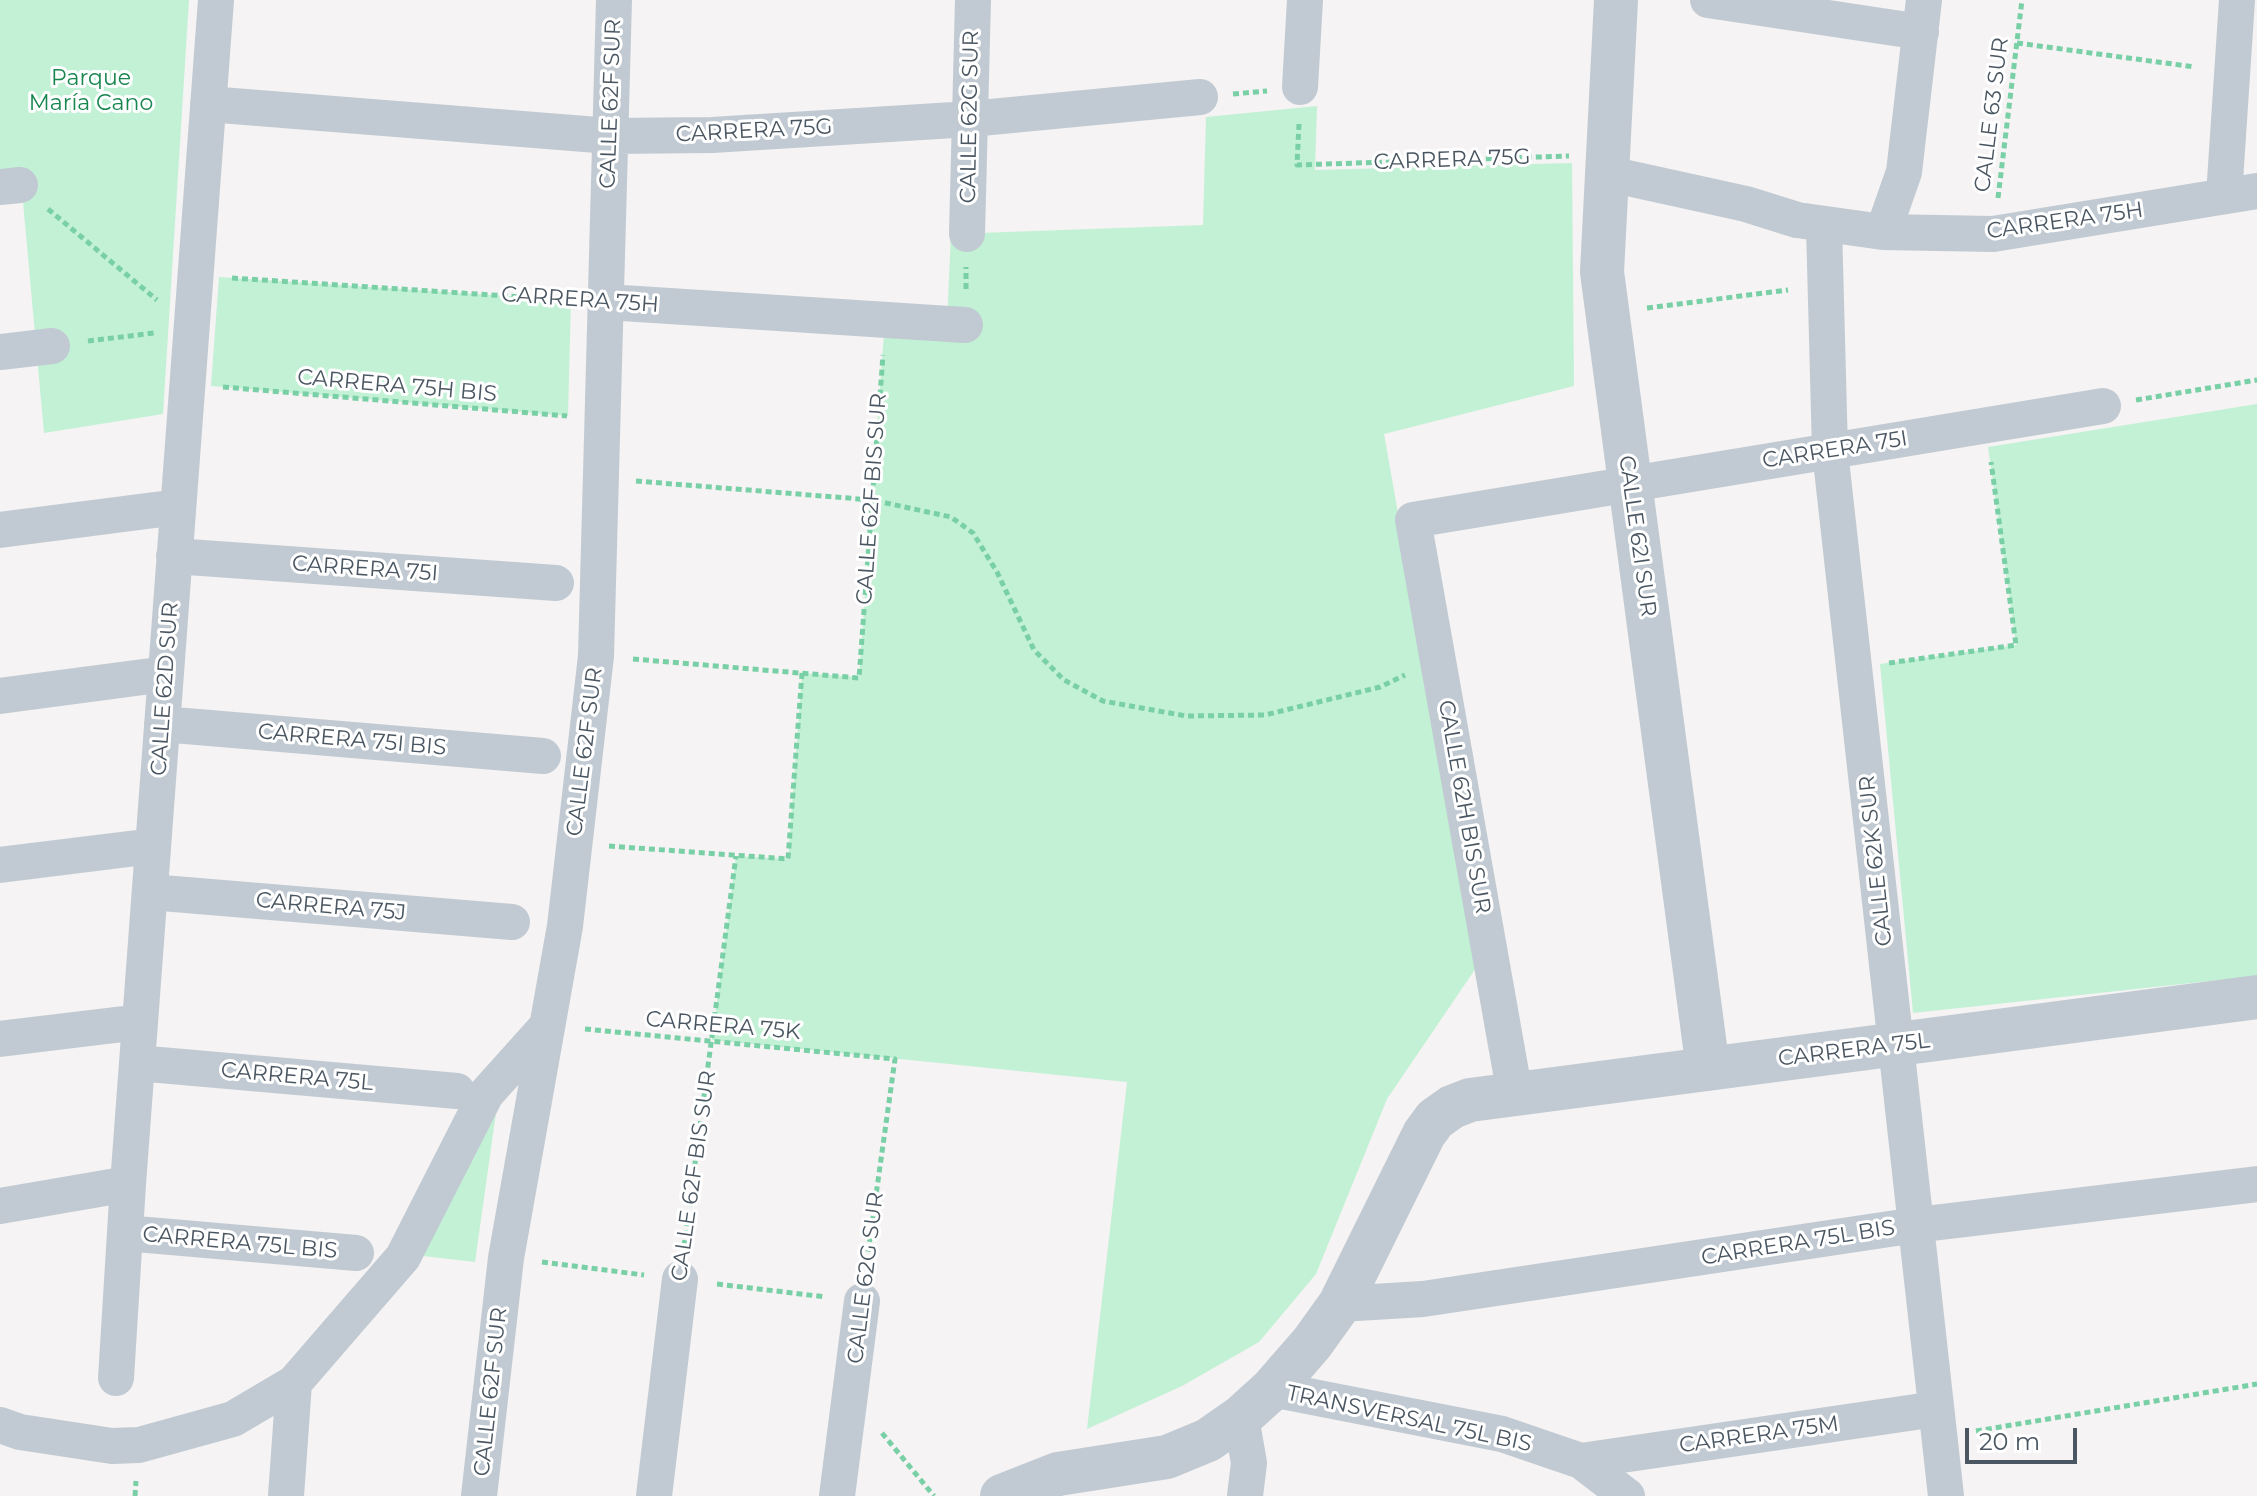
<!DOCTYPE html>
<html>
<head>
<meta charset="utf-8">
<style>
	body { margin:0 }
	#map { position:relative; width:2257px; height:1496px; overflow:hidden; background:#f5f3f3; font-family:Montserrat,sans-serif }
	canvas { display:block }
	.scale { position:absolute; left:1965px; top:1428px; width:112px; height:36px; box-sizing:border-box; border:4px solid #4a5661; border-top:0; padding-left:10px; font-size:24px; line-height:28px; white-space:nowrap; color:#4a5661; -webkit-text-stroke:6px #fff; paint-order:stroke }
</style>
</head>
<body>
<div id="map">
<canvas width="2257" height="1496"></canvas>
<div class="scale">20 m</div>
</div>
<script>
const c = document.querySelector('canvas').getContext('2d');
c.lineJoin = 'round';
function fillPath(path, color) { c.fillStyle = color; c.fill(path, 'evenodd'); }
const shape = rows => new Path2D(rows.map(r => 'M' + r).join(''));
function stroke(path, color, width, dash) { c.strokeStyle = color; c.lineWidth = width; c.lineCap = dash ? 'butt' : 'round'; c.setLineDash(dash || []); c.stroke(path); }
function drawText(font, color, halo, rows, align = 'center') {
  c.font = font + ' Montserrat,sans-serif'; c.lineWidth = 6; c.setLineDash([]); c.textBaseline = 'middle'; c.strokeStyle = halo; c.fillStyle = color; for (const [text, x, y, turn = 0] of rows) {
    c.save(); c.translate(x, y); c.rotate((+turn || 0) * Math.PI / 180); c.textAlign = isNaN(turn) ? turn : align; if (halo) c.strokeText(text, 0, 0); c.fillText(text, 0, 0); c.restore();
  }
}
const green = shape([
	[0,0,189,0,163,414,44,433,20,169,0,170],
	[1317,106,1315,170,1572,163,1574,386,1384,434,1478,965,1387,1099,1316,1274,1259,1342,1182,1386,1087,1429,1127,1082,712,1040,736,856,788,859,802,673,859,677,885,319,947,323,951,234,1203,225,1206,117],
	[219,277,571,300,568,416,211,386],
	[2257,404,2257,976,1913,1013,1880,664,2016,645,1988,447],
	[496,1113,475,1262,423,1256]
]);
const path = shape([
	[2017,43,2195,67],
	[1233,94,1267,91],
	[1299,124,1297,165,1569,156],
	[1998,198,2022,0],
	[48,209,157,300],
	[232,278,569,300],
	[966,289,966,267],
	[1647,308,1788,290],
	[88,341,154,333],
	[223,387,567,416],
	[2136,400,2257,380],
	[636,481,872,500,951,517,973,533,997,572,1034,650,1064,680,1103,701,1186,716,1265,715,1380,687,1405,675],
	[633,659,859,678,883,355],
	[1889,663,2016,645,1991,462],
	[609,846,788,859,802,673],
	[585,1029,895,1059,866,1267],
	[684,1246,736,856],
	[542,1262,644,1275],
	[717,1284,826,1297],
	[1976,1431,2257,1384],
	[882,1433,934,1496],
	[135,1496,136,1481]
]);
const minor = shape([
	[1708,0,1921,32],
	[1300,87,1305,0],
	[208,104,610,136,712,135,970,119,1200,97],
	[1605,173,1746,204,1797,220,1883,232,1993,234,2257,191],
	[0,187,20,185],
	[2224,196,2237,0],
	[1824,226,1830,451,1946,1496],
	[1883,232,1904,172,1924,0],
	[967,234,973,0],
	[607,302,965,325],
	[0,352,52,346],
	[0,530,178,507],
	[174,556,556,583],
	[0,696,166,674],
	[162,724,543,756],
	[0,865,153,846],
	[150,892,512,922],
	[0,1039,140,1022],
	[137,1063,457,1091],
	[1515,1095,1413,520,2103,406],
	[0,1206,128,1184],
	[125,1233,356,1253],
	[1340,1304,1423,1299,1916,1225,2257,1184],
	[116,1378,128,1184,216,0],
	[1272,1389,1502,1434,1581,1461,1627,1496],
	[1241,1417,1249,1463,1245,1496],
	[0,1425,20,1432,112,1446,139,1445,233,1419,294,1383,403,1257,486,1094,547,1026],
	[1581,1461,1936,1409],
	[286,1496,294,1383],
	[479,1496,506,1258,565,926,596,656,614,0],
	[654,1496,680,1279],
	[837,1496,862,1301]
]);
const tertiary = shape([
	[1616,0,1602,272,1708,1069],
	[1002,1496,1058,1474,1167,1457,1208,1440,1241,1417,1272,1389,1312,1343,1340,1304,1424,1134,1435,1119,1452,1107,1470,1100,2257,997]
]);
const parkNames = [
	["Parque",91,79],
	["María Cano",91,104]
];
const streetNames = [
	["CALLE 62F SUR",611,104,-88],
	["CALLE 63 SUR",1992,115,-83],
	["CALLE 62G SUR",970,117,-89],
	["CARRERA 75G",754,131,-3],
	["CARRERA 75G",1452,160,-2],
	["CARRERA 75H",2065,221,-8],
	["CARRERA 75H",580,300,4],
	["CARRERA 75H BIS",397,386,5],
	["CARRERA 75I",1835,450,-9],
	["CALLE 62F BIS SUR",872,499,-86],
	["CALLE 62I SUR",1637,536,82],
	["CARRERA 75I",365,569,4],
	["CALLE 62D SUR",165,689,-86],
	["CARRERA 75I BIS",352,740,5],
	["CALLE 62F SUR",585,752,-83],
	["CALLE 62H BIS SUR",1464,807,80],
	["CALLE 62K SUR",1876,861,-96],
	["CARRERA 75J",331,907,5],
	["CARRERA 75K",723,1026,5],
	["CARRERA 75L",1854,1050,-7],
	["CARRERA 75L",297,1077,5],
	["CALLE 62F BIS SUR",694,1176,-82],
	["CARRERA 75L BIS",240,1243,5],
	["CARRERA 75L BIS",1798,1243,-9],
	["CALLE 62G SUR",866,1278,-83],
	["CALLE 62F SUR",491,1392,-84],
	["TRANSVERSAL 75L BIS",1409,1419,12],
	["CARRERA 75M",1759,1435,-8]
];
fillPath(green, '#c3f1d5');
stroke(path, '#7ad0a6', 5, [6, 4]);
stroke(minor, '#c1cad2', 36);
stroke(tertiary, '#c1cad2', 44);
drawText('22px', '#17864f', '#fff', parkNames);
drawText('22px', '#4a5661', '#fff', streetNames);
</script>
</body>
</html>
